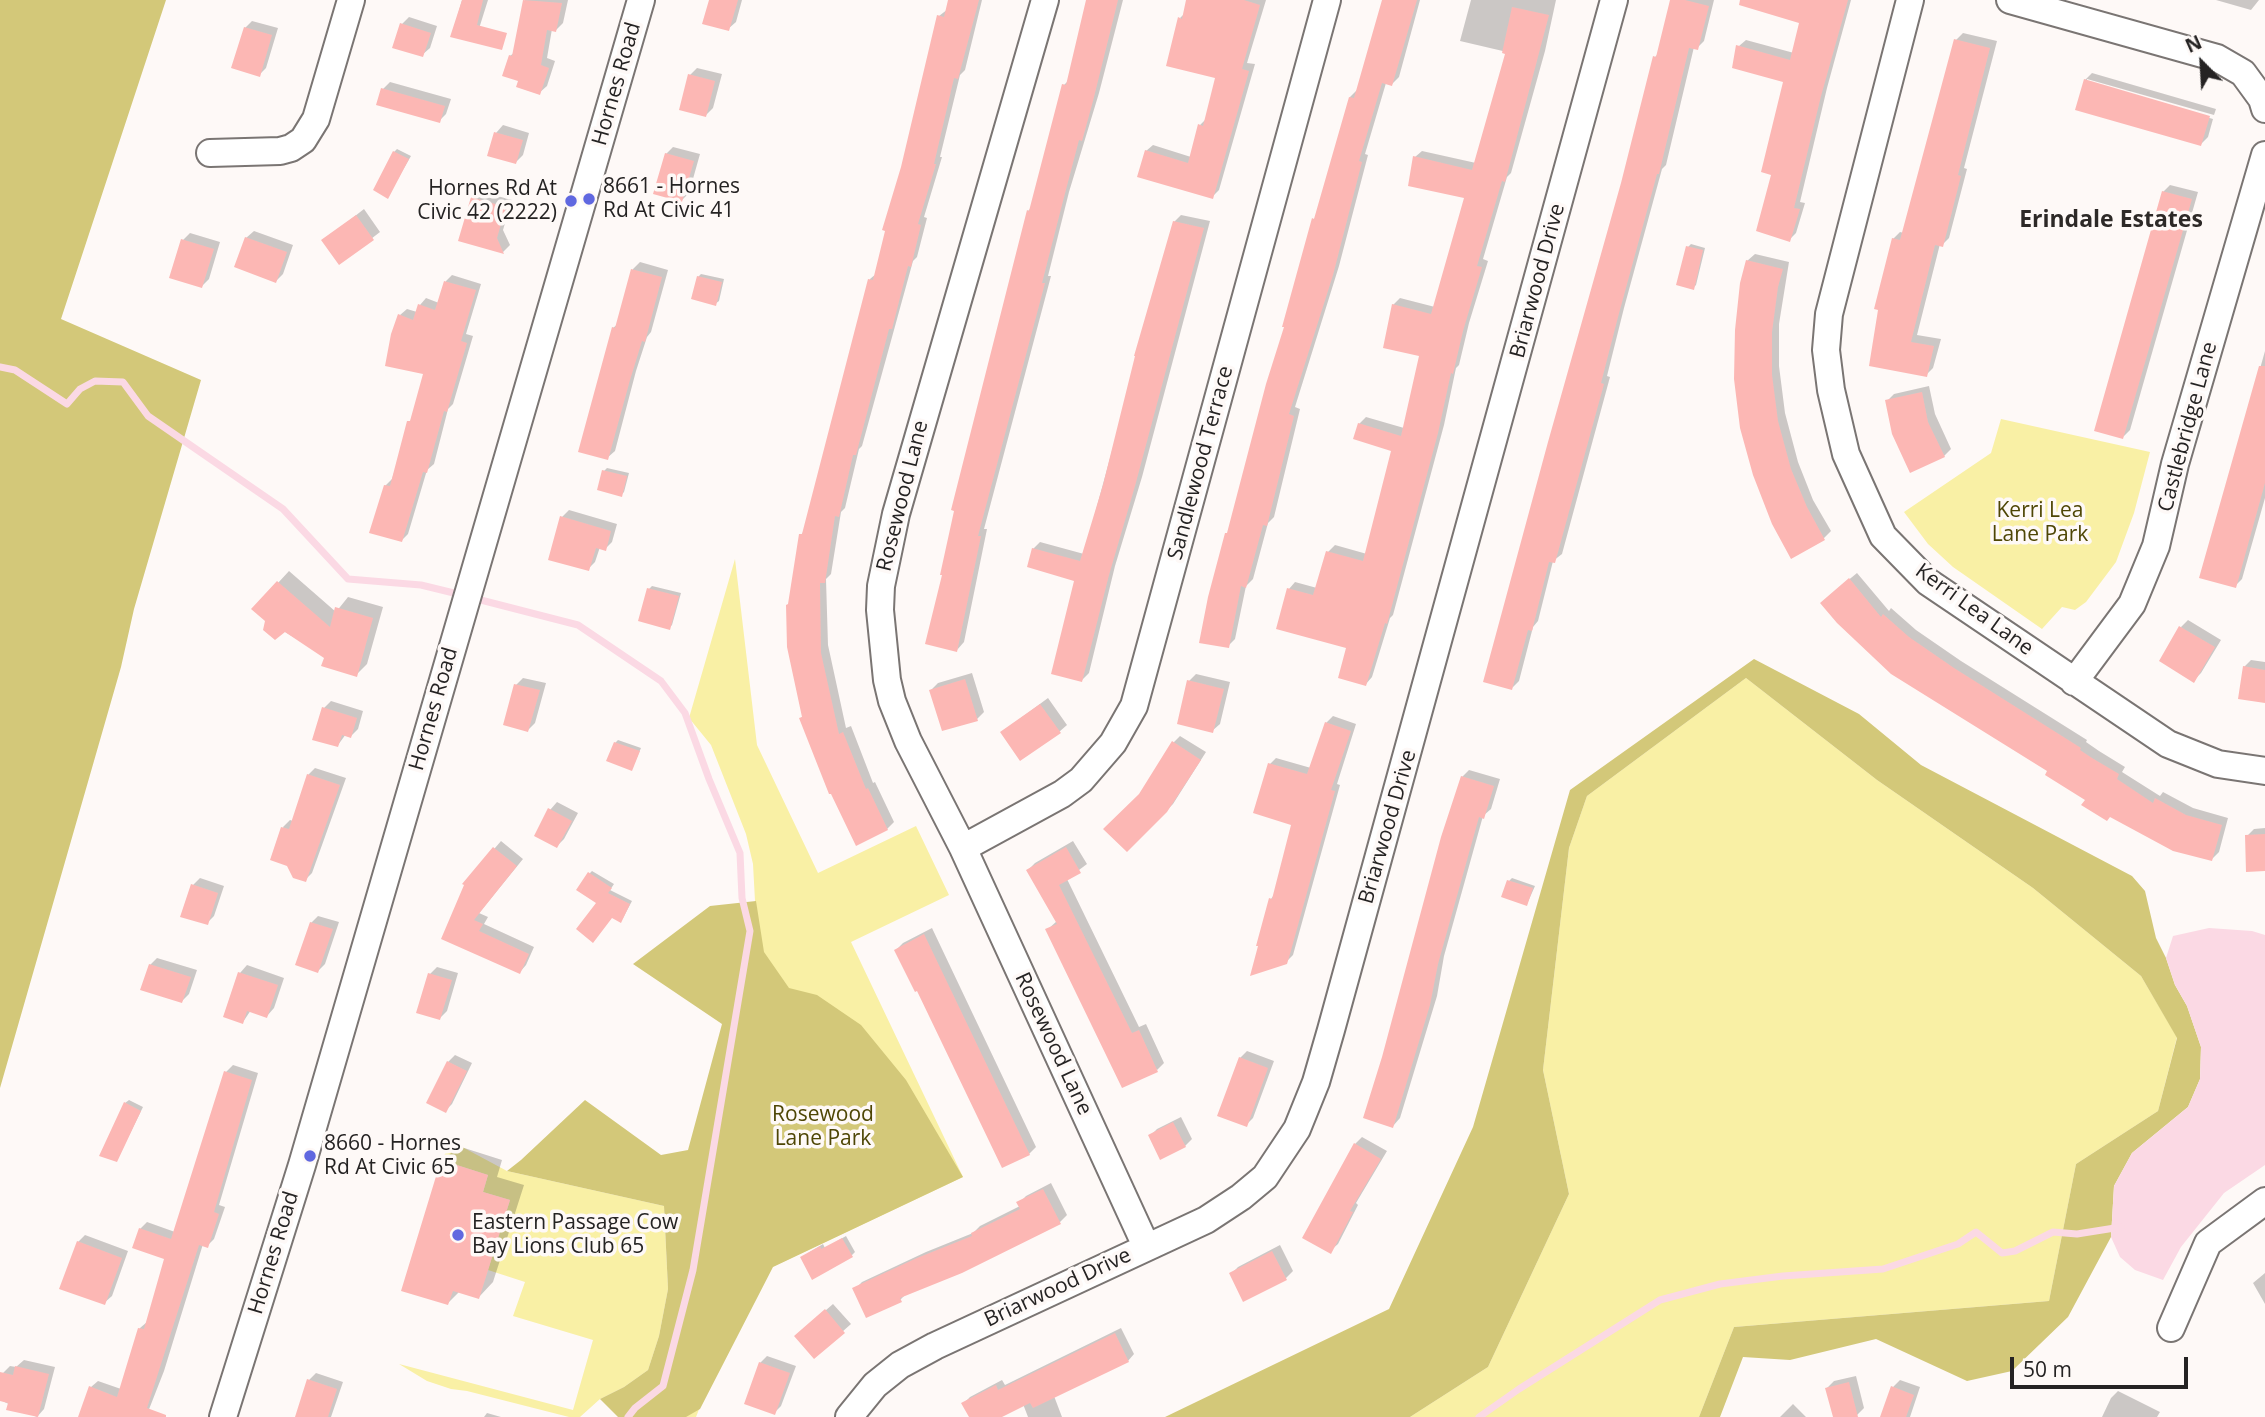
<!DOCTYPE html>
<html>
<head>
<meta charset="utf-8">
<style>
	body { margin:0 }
	#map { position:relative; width:2265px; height:1417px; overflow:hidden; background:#fef9f7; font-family:"Open Sans",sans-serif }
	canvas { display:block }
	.north { position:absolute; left:2167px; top:28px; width:70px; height:70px; -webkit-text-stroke:5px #fef9f7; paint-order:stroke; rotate:336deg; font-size:19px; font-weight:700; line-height:28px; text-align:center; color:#252323 }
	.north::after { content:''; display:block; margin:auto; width:24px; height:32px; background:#252323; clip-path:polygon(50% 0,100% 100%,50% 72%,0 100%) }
	.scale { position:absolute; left:2010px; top:1357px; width:178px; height:32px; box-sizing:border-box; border:4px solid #252323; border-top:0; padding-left:9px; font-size:21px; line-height:24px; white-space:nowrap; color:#252323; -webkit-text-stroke:5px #fef9f7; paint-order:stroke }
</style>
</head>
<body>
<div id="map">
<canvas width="2265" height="1417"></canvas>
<div class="north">N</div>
<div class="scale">50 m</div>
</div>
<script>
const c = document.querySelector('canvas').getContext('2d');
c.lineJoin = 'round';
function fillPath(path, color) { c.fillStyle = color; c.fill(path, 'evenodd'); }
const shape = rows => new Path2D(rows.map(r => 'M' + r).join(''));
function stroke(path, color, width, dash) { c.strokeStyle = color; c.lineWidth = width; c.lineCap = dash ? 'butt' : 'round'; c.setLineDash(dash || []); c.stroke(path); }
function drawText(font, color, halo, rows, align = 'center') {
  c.font = font + ' "Open Sans",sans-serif'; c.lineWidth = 7; c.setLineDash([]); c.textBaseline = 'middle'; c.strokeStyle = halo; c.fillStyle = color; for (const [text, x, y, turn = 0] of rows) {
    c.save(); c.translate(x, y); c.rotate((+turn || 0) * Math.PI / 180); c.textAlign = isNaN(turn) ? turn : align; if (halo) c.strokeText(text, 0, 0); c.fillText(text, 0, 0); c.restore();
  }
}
const green = shape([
	[2001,419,2150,452,2134,513,2116,562,2086,602,2075,610,2062,607,2042,629,1953,567,1928,544,1904,512,1991,453],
	[735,559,757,745,818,873,916,826,949,895,851,942,963,1177,751,1277,696,1417,653,1417,755,901,753,864,746,834,711,745,689,718],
	[1746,678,1877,780,2033,888,2141,976,2177,1037,2158,1111,2076,1164,2049,1301,1734,1327,1699,1417,1410,1417,1488,1367,1569,1194,1543,1070,1569,848,1587,796],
	[453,1142,507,1171,664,1206,668,1289,659,1336,648,1370,624,1387,600,1399,580,1417,569,1417,467,1391,451,1389,427,1381,399,1364,573,1410,593,1340,513,1316,525,1282,488,1270,510,1200,483,1192,488,1175,441,1160]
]);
const forest = shape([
	[0,0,166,0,61,319,201,380,134,609,121,667,0,1088],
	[1754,659,1859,714,1921,765,2132,876,2145,891,2156,938,2166,958,2175,985,2187,1006,2201,1047,2200,1079,2188,1107,2132,1153,2114,1186,2111,1237,2068,1317,2012,1371,1967,1381,1876,1339,1790,1360,1743,1357,1720,1417,1699,1417,1734,1327,2049,1301,2076,1164,2158,1111,2177,1038,2141,976,2033,888,1877,780,1746,678,1587,796,1569,848,1543,1070,1569,1194,1488,1367,1410,1417,1165,1417,1389,1309,1473,1127,1570,790],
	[756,901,764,952,789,988,817,995,861,1025,906,1080,963,1177,773,1267,700,1409,686,1417,618,1417,600,1399,624,1387,648,1370,659,1336,668,1289,664,1206,507,1171,521,1160,585,1100,661,1155,688,1150,722,1024,633,964,710,906]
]);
const water = shape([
	[2209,928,2252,931,2265,935,2265,1165,2224,1193,2181,1247,2163,1280,2135,1270,2120,1257,2111,1237,2114,1186,2132,1153,2188,1107,2200,1079,2201,1047,2187,1006,2175,985,2166,958,2173,936]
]);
const shadow = shape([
	[462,0,488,0,477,35,452,35],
	[525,0,568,0,563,23,556,30,552,29,547,58,555,61,547,86,539,93,520,80,510,56,515,52],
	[711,0,742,0,736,22,728,29],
	[950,0,982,0,965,70,960,75,940,157,942,157,924,217,927,218,917,257,913,261,862,446,859,449,845,508,841,512,831,574,826,579,828,645,846,728,851,726,873,783,875,782,894,822,887,829,801,718,803,716,790,603,801,535,804,531,870,279,877,273,939,16,948,9],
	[1087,0,1123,0,1099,93,1069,192,1048,276,1051,276,984,529,987,529,964,642,957,650,1028,211,1032,207,1064,85,1068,81],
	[1188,0,1266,0,1247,63,1255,64,1219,190,1212,197,1146,151,1153,145,1191,157,1200,125,1207,118,1217,77,1180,18,1185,13],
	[1383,0,1420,0,1399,77,1392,84,1386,83,1365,154,1368,155,1339,266,1295,407,1300,409,1274,517,1268,523,1253,579,1246,586,1235,639,1228,646,1287,326,1314,219,1317,216,1350,97,1358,89],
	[1471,0,1556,0,1545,51,1511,173,1507,177,1483,259,1488,261,1469,323,1459,365,1456,368,1444,425,1393,615,1390,618,1372,677,1366,684,1348,647,1289,589,1295,582,1317,588,1328,552,1335,545,1367,554,1394,450,1359,424,1366,417,1404,428,1421,354,1393,305,1400,298,1435,307,1466,196,1415,157,1422,151,1476,163,1507,52,1460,41],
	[1673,0,1714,0,1704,41,1697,48,1694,47,1666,165,1662,169,1624,308,1607,376,1610,377,1562,554,1553,561,1538,621,1533,627,1519,681,1512,688,1623,183,1655,57,1659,53],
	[1750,0,1851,0,1827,88,1800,202,1805,203,1796,233,1789,240,1773,173,1785,81,1739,46,1746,40,1794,53,1802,22],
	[2216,0,2259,0,2251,10],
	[409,17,437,26,430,48,422,55,402,24],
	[252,21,278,28,266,68,259,75,245,28],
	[1963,33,1997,41,1964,168,1967,169,1949,238,1942,245,1940,244,1917,335,1941,339,1933,368,1926,375,1880,309,1893,239,1900,232,1904,233,1956,40],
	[697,68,722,74,713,108,706,115,690,75],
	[2092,73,2216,109,2214,115,2087,79,2087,82,2213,119,2208,137,2201,144,2077,108,2085,80],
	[390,82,451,99,446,114,439,121,383,89],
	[503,125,529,133,523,155,516,162,496,133],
	[673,147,700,154,689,193,682,200,666,154],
	[397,149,411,156,388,196,394,152],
	[2170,185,2198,192,2130,430,2123,437,2163,192],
	[479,191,512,200,503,230,510,245,503,252,460,239,472,198],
	[364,209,380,232,340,263,323,241],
	[1181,215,1210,221,1142,477,1115,566,1089,673,1082,680,1076,579,1033,549,1040,542,1084,554,1174,222],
	[254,231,293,245,283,274,276,281,246,238],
	[190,233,220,242,209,279,202,286,183,240],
	[1691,244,1705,248,1696,285,1693,288,1688,247],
	[1755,254,1789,262,1779,324,1779,366,1785,413,1798,462,1813,500,1831,531,1824,538,1792,556,1747,261],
	[640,262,668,270,651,332,647,337,636,371,615,451,607,458,613,328,619,323,633,269],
	[701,274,724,279,719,301,715,304,698,277],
	[452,275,481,284,466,334,473,336,453,404,448,409,434,464,427,470,408,534,402,540,385,486,392,479,426,372,400,315,407,309,417,312,420,305,426,298,439,303,446,281],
	[2265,351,2265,498,2242,579,2235,586,2201,577],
	[1929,386,1935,414,1951,449,1944,456,1887,401,1894,394],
	[607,468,629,473,624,492,621,495,604,471],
	[569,510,617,524,612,542,605,549,600,547,595,562,588,569,562,517],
	[289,571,336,612,348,597,383,607,367,664,356,675,267,621,254,609],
	[1857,573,1889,611,1891,608,1916,630,1961,661,2087,740,2086,742,2099,751,2125,767,2122,772,2160,796,2163,792,2193,808,2228,818,2219,852,2212,859,2087,799,2050,771,1892,673,1829,596],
	[652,586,681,593,672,625,669,628,649,589],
	[2188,620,2221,640,2201,673,2194,680,2181,627],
	[2251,660,2265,662,2265,701,2244,667],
	[972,673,984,712,977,719,931,690,938,683],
	[1196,674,1230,682,1220,724,1212,731,1189,681],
	[523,678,546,683,535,723,528,730,516,685],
	[1048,698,1067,725,1059,732,1002,732],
	[331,701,363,711,358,729,351,736,346,734,338,745,324,708],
	[1333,716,1356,724,1337,784,1340,785,1293,955,1286,962,1271,899,1274,895,1293,824,1270,764,1276,758,1311,768,1326,723],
	[1180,736,1206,752,1173,804,1127,850,1141,795,1173,743],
	[618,740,641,748,632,769,615,743],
	[315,768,346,778,312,873,305,880,283,827,290,820,293,821,308,775],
	[1469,770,1500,779,1491,809,1483,816,1444,956,1437,996,1400,1118,1393,1126,1462,777],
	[557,802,578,813,564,839,557,846,550,810],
	[2265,828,2265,870,2247,836,2254,829],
	[501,841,523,859,479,913,488,917,484,924,534,947,526,965,520,972,443,938,466,885,465,883],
	[1073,841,1087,864,1067,879,1139,1027,1146,1024,1164,1063,1157,1070,1047,930,1057,921,1028,870,1035,863],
	[592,871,614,884,610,890,632,901,623,918,599,903,589,874],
	[200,878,224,886,214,916,207,923,193,885],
	[1512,878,1535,886,1527,904,1509,881],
	[318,916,339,922,325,964,318,971,311,923],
	[932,928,1036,1147,1029,1154,917,989,896,950,903,943],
	[157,958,197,970,189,994,182,1001,150,965],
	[247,965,284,978,274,1008,267,1016,251,1010,243,1022,240,973],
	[437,967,458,973,447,1011,440,1018,430,974],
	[1247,1051,1274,1061,1253,1118,1246,1125,1240,1058],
	[455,1055,472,1063,452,1104,445,1111,448,1062],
	[233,1065,258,1073,219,1205,225,1207,214,1239,207,1246,203,1244,164,1371,146,1417,79,1417,91,1387,98,1381,121,1389,140,1328,147,1322,166,1258,140,1229,147,1222,175,1232,226,1072],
	[129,1100,143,1107,117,1160,125,1103],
	[1181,1117,1192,1139,1185,1146,1150,1136,1157,1129],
	[1362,1137,1387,1151,1356,1203,1358,1205,1338,1244,1330,1251,1355,1144],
	[458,1146,502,1160,497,1177,524,1185,493,1282,479,1297,460,1291,448,1303,443,1161],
	[1051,1183,1067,1215,1060,1222,907,1293,900,1300,855,1289,862,1282,926,1252,973,1233,980,1226,1020,1206,1019,1203,1026,1196],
	[85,1235,128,1251,112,1296,104,1303,78,1242],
	[846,1236,855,1252,852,1255,805,1255,823,1244,825,1248],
	[1280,1245,1293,1271,1286,1278,1231,1274,1238,1267],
	[2265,1273,2265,1304,2253,1283],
	[833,1304,851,1324,814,1357,803,1330],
	[1121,1328,1134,1354,1128,1361,1054,1396,1062,1417,1028,1417,1023,1404,998,1417,971,1417,964,1403,970,1397,1002,1380,1005,1385],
	[767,1356,796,1366,781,1406,774,1413,760,1363],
	[24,1360,55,1367,44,1409,37,1417,0,1400,3,1373,10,1366,16,1367],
	[316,1373,343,1382,331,1417,296,1417,309,1380],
	[1856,1376,1864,1408,1857,1415,1835,1417,1827,1388,1834,1381],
	[1900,1380,1920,1387,1910,1417,1882,1417,1893,1387],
	[2118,1391,2160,1412,2157,1417,2102,1417,2111,1398],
	[1793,1404,1806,1417,1780,1417],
	[487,1413,501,1417,484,1417]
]);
const stream = shape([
	[0,367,15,370,67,404,80,389,95,381,123,382,148,416,283,509,348,579,421,585,462,595],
	[473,598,578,625,661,681,685,713,709,779,740,853,742,898,750,931,693,1270,663,1386,635,1408,628,1417],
	[1479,1417,1519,1389,1660,1300,1720,1284,1783,1276,1883,1269,1958,1244,1976,1232,2002,1253,2015,1251,2053,1232,2077,1234,2121,1227]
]);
const building = shape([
	[462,0,483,0,477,25,507,33,502,50,450,37],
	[523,0,562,3,556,32,547,30,541,65,549,68,540,95,516,87,518,81,502,76,509,55,512,56],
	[709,0,738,0,729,31,702,24],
	[948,0,979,0,958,79,954,78,934,164,936,164,918,224,921,225,911,267,908,266,892,329,889,329,856,455,853,455,839,517,835,516,825,583,820,583,821,653,839,734,843,732,866,789,868,788,888,830,856,846,831,794,829,794,799,718,802,717,787,647,786,605,788,604,799,534,802,534,868,279,873,280,885,231,882,230,901,167,937,15,944,17],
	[1086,0,1118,0,1093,101,1082,141,1079,140,1063,201,1042,283,1045,283,978,536,981,536,957,652,925,644,942,575,940,575,954,511,951,510,1027,210,1029,211,1062,84,1066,85],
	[1186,0,1244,0,1260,5,1242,69,1249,71,1213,199,1137,177,1145,150,1188,163,1198,124,1203,126,1215,78,1166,66,1178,17,1182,19],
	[1382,0,1417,0,1392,86,1382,83,1359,161,1362,162,1333,275,1289,414,1294,416,1267,526,1263,525,1246,588,1241,586,1229,648,1199,643,1208,597,1225,533,1227,533,1266,384,1284,327,1282,327,1312,218,1314,219,1349,97,1354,98],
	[1670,0,1685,0,1709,6,1698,50,1689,48,1659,174,1657,174,1618,317,1601,383,1604,384,1555,563,1549,562,1532,631,1528,630,1512,690,1483,682,1548,442,1621,183,1653,56,1656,57],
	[1740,0,1848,0,1821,96,1794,208,1800,209,1790,242,1756,231,1771,175,1761,172,1783,82,1732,68,1736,45,1790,60,1799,23,1739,5],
	[1512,7,1549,15,1505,182,1502,181,1477,266,1482,267,1463,331,1453,374,1451,373,1438,433,1387,624,1385,623,1366,686,1338,678,1346,648,1276,629,1287,588,1313,595,1326,551,1363,561,1391,451,1353,439,1358,423,1401,436,1419,356,1383,348,1392,304,1431,314,1464,198,1408,186,1413,156,1472,170,1505,54,1502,53],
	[400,23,431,33,423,57,392,48],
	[244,27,272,35,260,77,231,68],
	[1954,39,1990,48,1958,175,1961,176,1943,247,1935,245,1911,342,1934,346,1927,377,1869,366,1878,310,1874,309,1892,238,1900,240],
	[688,74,715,81,706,117,679,110],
	[2084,79,2210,116,2201,146,2075,110],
	[381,88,445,106,440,123,376,105],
	[494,132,523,140,516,164,487,156],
	[393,151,409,159,388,199,373,190],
	[665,153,694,161,682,202,653,194],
	[2162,191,2192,199,2123,439,2094,431],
	[471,197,506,207,497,238,504,254,458,241],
	[356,215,374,240,339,265,321,240],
	[1173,221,1204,228,1135,486,1109,575,1082,682,1051,674,1074,581,1027,567,1032,548,1080,561,1103,485,1135,356,1134,356],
	[245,237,287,252,276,283,234,267],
	[181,239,214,249,202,288,169,278],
	[1686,246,1703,250,1694,290,1676,285],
	[1746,260,1783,269,1778,287,1772,332,1772,375,1778,421,1791,469,1807,507,1825,540,1791,559,1772,524,1753,475,1740,428,1734,379,1735,330,1740,283],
	[631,269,662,277,645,342,642,341,630,380,608,460,578,452,612,327,615,328],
	[697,276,722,282,716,306,691,299],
	[444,281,476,290,461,341,467,343,447,412,444,411,427,473,423,472,402,542,369,533,384,485,390,486,407,421,410,421,423,374,385,366,391,334,398,314,413,320,418,304,435,310],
	[2259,366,2265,366,2265,483,2236,588,2199,578],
	[1922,392,1928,422,1945,457,1910,473,1892,434,1885,400],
	[602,470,627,476,622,497,597,490],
	[560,516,611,531,606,551,596,548,589,571,548,560],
	[1849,578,1881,617,1883,614,1909,637,1954,668,2081,748,2080,750,2092,758,2119,774,2117,779,2153,803,2155,798,2186,815,2222,825,2212,861,2173,851,2110,817,2107,821,2081,805,2085,800,2045,775,2047,771,1891,674,1837,623,1820,603],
	[277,581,330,627,335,607,373,618,357,677,321,666,324,658,285,632,275,640,263,630,265,621,251,609],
	[647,588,679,596,670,630,638,621],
	[2179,626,2215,647,2194,683,2159,661],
	[2243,666,2265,670,2265,703,2238,699],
	[965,679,978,721,942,731,929,690],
	[1187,680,1224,689,1213,733,1177,724],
	[514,684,540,690,528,732,503,725],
	[1040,704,1061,733,1020,761,1000,732],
	[322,707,357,718,351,738,342,735,338,747,312,740],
	[1325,722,1351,731,1331,790,1335,791,1290,954,1287,964,1250,976,1258,946,1256,946,1269,898,1272,899,1291,825,1253,813,1268,763,1307,774],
	[1172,741,1201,760,1167,812,1127,852,1103,829,1139,794],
	[614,742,640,751,632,771,606,761],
	[307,774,340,785,306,882,293,878,287,866,270,860,281,827,289,829],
	[1461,776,1494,786,1484,819,1479,817,1438,964,1430,1005,1393,1128,1363,1118,1382,1057,1441,837],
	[548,808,572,821,557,848,534,836],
	[2265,834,2265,871,2246,872,2245,835],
	[493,847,517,866,474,920,483,924,479,931,529,954,520,974,441,939,464,885,462,884],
	[1066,847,1081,873,1059,885,1132,1033,1139,1030,1158,1072,1122,1088,1045,929,1057,924,1026,870],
	[588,872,612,888,608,893,630,904,621,923,612,918,593,943,576,929,596,903,576,890],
	[1507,880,1533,888,1527,906,1501,897],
	[191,884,218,893,208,925,180,917],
	[310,922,333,929,318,973,295,965],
	[924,934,1030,1155,1002,1168,917,991,915,992,894,950],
	[149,964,191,977,182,1003,140,990],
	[238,972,278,985,267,1018,247,1011,243,1024,223,1017],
	[428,973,452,980,440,1020,416,1013],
	[1239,1057,1268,1068,1247,1127,1217,1116],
	[447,1061,467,1071,446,1113,426,1103],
	[224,1071,252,1080,214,1212,219,1214,208,1248,199,1245,147,1408,166,1415,166,1417,78,1417,89,1386,117,1397,138,1328,144,1329,164,1259,132,1248,139,1228,171,1239],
	[124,1102,141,1111,117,1162,99,1156],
	[1173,1122,1186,1147,1160,1160,1148,1135],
	[1354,1143,1381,1159,1350,1211,1353,1212,1331,1254,1302,1238],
	[441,1160,488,1175,483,1192,510,1200,479,1299,453,1291,448,1305,401,1291],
	[1043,1189,1061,1224,962,1273,900,1298,902,1302,866,1318,852,1288,917,1258,972,1236,971,1233,1020,1209,1016,1202],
	[842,1238,853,1257,812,1280,800,1257,820,1246,821,1249],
	[77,1241,122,1258,105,1305,59,1289],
	[1272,1251,1287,1280,1243,1302,1229,1273],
	[825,1309,845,1333,814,1359,794,1336],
	[1115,1333,1129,1362,1033,1408,1030,1403,1002,1417,969,1417,961,1403,996,1385,998,1390],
	[759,1362,790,1373,775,1415,744,1404],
	[15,1366,49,1374,38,1417,6,1410,8,1403,0,1401,0,1372,13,1375],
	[307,1379,337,1389,328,1417,295,1417],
	[1849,1382,1858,1417,1833,1417,1825,1388],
	[1891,1386,1914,1395,1906,1417,1880,1417]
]);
const minor = shape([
	[1045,0,896,514,881,586,880,610,887,680,892,701,908,741,963,848,1146,1246],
	[1910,0,1829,314,1826,350,1831,390,1846,454,1883,536,1928,582,2168,744,2218,764,2265,771],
	[2010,0,2217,58,2243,73,2262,99,2265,109],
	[210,153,280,151,291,148,303,140,316,119,351,0],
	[2074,682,2132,604,2156,546,2175,464,2265,155],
	[963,848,1062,794,1081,780,1113,743,1134,706,1327,0],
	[2171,1328,2208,1243,2265,1201],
	[223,1417,302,1165,641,0],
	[849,1417,875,1385,900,1365,935,1346,1206,1220,1241,1197,1265,1177,1297,1129,1316,1082,1331,1030,1614,0]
]);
const markers = [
	[589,199,7,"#6068e0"],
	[571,201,7,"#6068e0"],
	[310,1156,7,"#6068e0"],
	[458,1235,7,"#6068e0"]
];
const streetNames = [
	["Hornes Road",617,84,-74],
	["Briarwood Drive",1538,281,-75],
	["Castlebridge Lane",2188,427,-75],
	["Sandlewood Terrace",1201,463,-75],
	["Rosewood Lane",903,496,-76],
	["Kerri Lea Lane",1974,610,36],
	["Hornes Road",434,709,-74],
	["Briarwood Drive",1388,827,-74],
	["Rosewood Lane",1053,1044,65],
	["Hornes Road",274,1253,-73],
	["Briarwood Drive",1058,1288,-25]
];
const poiNames = [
	["8661 - Hornes",603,187],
	["Rd At Civic 41",603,211],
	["Hornes Rd At",557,189,"right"],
	["Civic 42 (2222)",557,213,"right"],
	["8660 - Hornes",324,1144],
	["Rd At Civic 65",324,1168],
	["Eastern Passage Cow",472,1223],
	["Bay Lions Club 65",472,1247]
];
const parkNames = [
	["Kerri Lea",2040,511],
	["Lane Park",2040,535],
	["Rosewood",823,1115],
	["Lane Park",823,1139]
];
const neighbourhoodNames = [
	["Erindale Estates",2111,220]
];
fillPath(green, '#f9f0a5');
fillPath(forest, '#d3c879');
fillPath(water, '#fbd9e4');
fillPath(shadow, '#0003');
stroke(stream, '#fbd9e4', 7);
fillPath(building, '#fcb7b4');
stroke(minor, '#7a7573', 30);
stroke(minor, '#fff', 26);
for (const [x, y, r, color] of markers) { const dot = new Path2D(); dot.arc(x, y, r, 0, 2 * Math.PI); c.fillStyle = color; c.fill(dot); stroke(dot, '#fef9f7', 2.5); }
drawText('21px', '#252323', '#fef9f7', streetNames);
drawText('21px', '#252323', '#fef9f7', poiNames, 'left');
drawText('21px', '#4e4605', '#fef9f7', parkNames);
drawText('bold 23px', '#2d2927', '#fef9f7', neighbourhoodNames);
</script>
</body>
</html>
